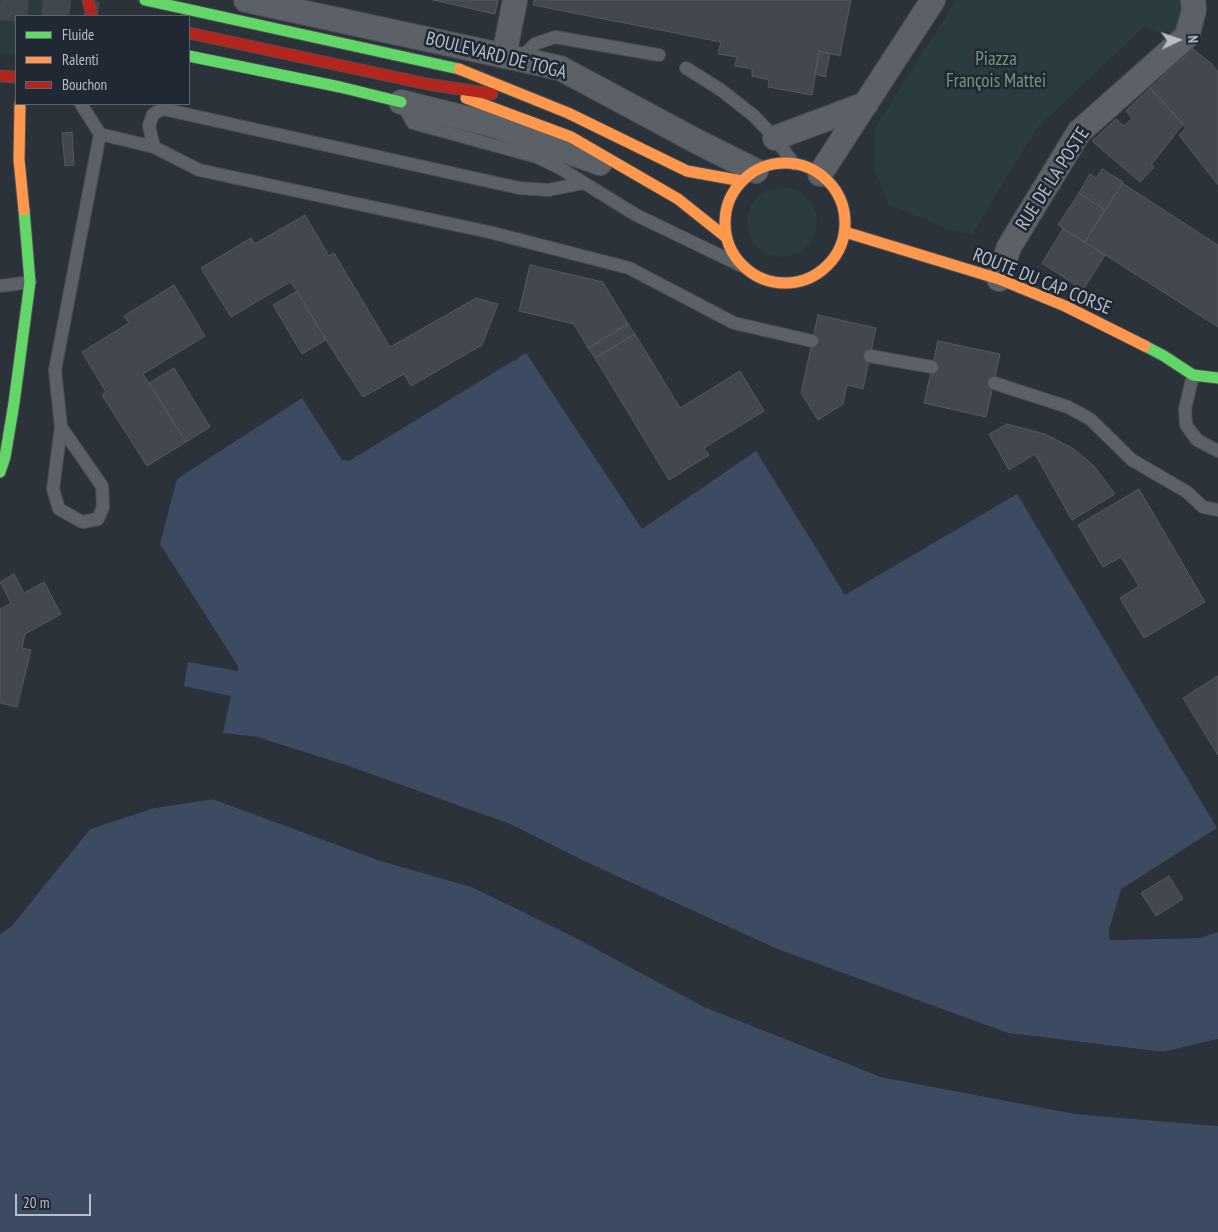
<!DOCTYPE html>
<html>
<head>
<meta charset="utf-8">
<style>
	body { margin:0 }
	#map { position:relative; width:1218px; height:1232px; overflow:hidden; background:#2c3239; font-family:"PT Sans Narrow",sans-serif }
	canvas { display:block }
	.legend { position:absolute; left:15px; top:15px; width:175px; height:90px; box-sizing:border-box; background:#202834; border:1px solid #5c6470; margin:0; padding:6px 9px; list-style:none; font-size:15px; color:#b7bec9 }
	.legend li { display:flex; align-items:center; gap:10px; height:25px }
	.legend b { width:25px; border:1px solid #5c6470 }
	.north { position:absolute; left:1153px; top:15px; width:50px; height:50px; -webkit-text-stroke:4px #202834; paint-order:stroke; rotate:87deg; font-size:14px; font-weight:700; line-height:20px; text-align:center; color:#b7bec9 }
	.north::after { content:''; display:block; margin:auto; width:18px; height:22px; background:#b7bec9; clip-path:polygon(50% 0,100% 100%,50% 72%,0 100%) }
	.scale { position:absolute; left:15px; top:1194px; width:76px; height:22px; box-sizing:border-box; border:2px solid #b7bec9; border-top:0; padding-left:6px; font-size:15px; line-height:18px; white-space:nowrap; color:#b7bec9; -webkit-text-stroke:4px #202834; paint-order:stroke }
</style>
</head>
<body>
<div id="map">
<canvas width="1218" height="1232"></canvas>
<ul class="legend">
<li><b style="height:6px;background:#63d668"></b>Fluide</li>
<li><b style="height:6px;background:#ff974d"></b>Ralenti</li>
<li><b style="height:6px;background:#b3261e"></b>Bouchon</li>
</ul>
<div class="north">N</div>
<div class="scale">20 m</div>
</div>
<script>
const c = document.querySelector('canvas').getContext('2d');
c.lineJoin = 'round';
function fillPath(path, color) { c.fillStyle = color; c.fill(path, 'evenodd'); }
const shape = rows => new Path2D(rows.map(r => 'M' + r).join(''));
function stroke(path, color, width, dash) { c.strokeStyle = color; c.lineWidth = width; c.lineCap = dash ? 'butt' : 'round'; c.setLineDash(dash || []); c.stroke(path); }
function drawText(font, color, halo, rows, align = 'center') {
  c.font = font + ' "PT Sans Narrow",sans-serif'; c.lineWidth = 5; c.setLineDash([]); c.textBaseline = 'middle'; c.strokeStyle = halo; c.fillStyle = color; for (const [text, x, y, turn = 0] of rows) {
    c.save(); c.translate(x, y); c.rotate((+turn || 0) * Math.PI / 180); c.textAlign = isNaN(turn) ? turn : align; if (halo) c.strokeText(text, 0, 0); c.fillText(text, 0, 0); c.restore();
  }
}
const green = shape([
	[0,0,65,0,69,16,16,16,16,54,0,54],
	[956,0,1179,0,1183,10,1177,28,1171,32,1158,33,1145,26,1036,129,972,235,948,229,889,205,874,169,875,128],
	'747 222a35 35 0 1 1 70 0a35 35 0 1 1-70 0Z'
]);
const water = shape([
	[526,353,642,529,756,451,845,595,1017,494,1217,828,1121,889,1109,931,1110,940,1199,938,1218,932,1218,1039,1163,1052,1008,1033,777,949,586,862,510,824,346,765,257,737,223,733,231,696,184,686,188,662,238,671,238,666,160,544,177,479,302,398,342,460,349,461],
	[213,799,378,860,472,887,570,935,704,1007,881,1077,1076,1114,1218,1126,1218,1232,0,1232,0,934,12,925,90,829,154,808]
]);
const pier = shape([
	[223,733,257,737,510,824,586,862,777,949,1008,1033,1163,1052,1218,1039,1218,1041,1163,1054,1007,1036,777,951,585,865,509,826,345,768,256,739,223,736,221,735],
	[213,797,379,858,473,884,603,950,472,887,378,860,213,799,154,808,90,829,12,926,0,934,0,931,10,924,88,827,154,806],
	[1116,907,1118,910,1112,931,1112,938,1199,936,1218,929,1218,932,1199,938,1110,940,1109,931],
	[840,1058,882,1075,1076,1112,1218,1123,1218,1126,1076,1114,881,1077]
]);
const building = shape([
	[433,0,498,0,495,14,433,0],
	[534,0,851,0,840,56,819,51,812,95,768,87,769,80,752,76,752,69,735,66,737,57,718,54,721,42,533,5,534,0],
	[1193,49,1212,64,1218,72,1218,185,1179,135,1186,128,1150,88,1193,49],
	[819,51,830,54,825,77,815,74,819,51],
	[1150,88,1183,124,1151,165,1154,167,1140,182,1092,141,1116,119,1124,126,1132,118,1126,111,1150,88],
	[72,132,74,165,65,166,62,133,72,132],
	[1102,169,1123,182,1105,210,1079,193,1090,174,1096,178,1102,169],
	[1122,183,1218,245,1218,327,1085,242,1122,183],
	[1079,193,1105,210,1085,242,1058,225,1079,193],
	[305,215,329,256,334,253,390,347,476,298,498,304,482,345,411,386,404,374,363,397,326,340,297,291,290,282,231,317,201,268,251,238,255,244,305,215],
	[1063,229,1105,255,1083,290,1042,263,1063,229],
	[530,265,603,282,628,324,588,348,574,324,519,311,530,265],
	[174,285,205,336,143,374,186,442,147,466,102,395,106,392,82,352,129,323,124,316,174,285],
	[297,291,326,340,302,354,273,305,297,291],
	[818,315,876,328,863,389,847,385,843,404,818,420,801,393,818,315],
	[628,324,635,334,595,358,588,348,628,324],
	[635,334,680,408,740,371,764,411,704,448,709,455,669,480,595,358,635,334],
	[938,341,1000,354,986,417,924,403,938,341],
	[174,368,210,427,186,442,149,383,174,368],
	[1007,424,1045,434,1074,449,1094,466,1115,494,1072,520,1035,454,1009,470,989,434,1007,424],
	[1139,489,1205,602,1144,638,1120,598,1139,586,1121,557,1103,567,1078,525,1139,489],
	[14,574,24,593,44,582,61,614,25,634,22,648,31,650,17,707,0,703,0,609,11,603,0,582,14,574],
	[1218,676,1218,755,1183,698,1218,676],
	[1169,876,1183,899,1156,916,1141,893,1169,876]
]);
const secondaryTunnel = shape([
	[0,6,55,10,98,16]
]);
const lane = shape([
	[519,59,535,44,555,37,659,55],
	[686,68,721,90,754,116,775,138,794,164],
	[401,102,413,123,537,157,560,168,636,215,742,266],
	[81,104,100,134,154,147,199,170,489,232,629,268,734,323,812,341],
	[154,147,149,126,153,114,163,109,519,188,548,190,584,183],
	[0,286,30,282],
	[870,356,932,367],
	[1193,375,1185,409,1186,425,1197,440,1218,451],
	[994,383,1068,407,1090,419,1132,460,1187,492,1203,507,1218,510],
	[61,427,53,489,59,509,82,522,98,519,103,507,102,486,61,427,55,370,100,134]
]);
const street = shape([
	[246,0,560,68,696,141,756,171],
	[504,56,515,0],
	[401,102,493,125,600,163],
	[775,138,866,104],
	[820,174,933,0],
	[999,279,1009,247,1079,132,1187,36,1194,10,1193,0]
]);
const fast = shape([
	[145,0,459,69],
	[189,56,340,87,401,102],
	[1145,346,1164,356,1193,375,1218,378],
	[0,472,5,457,14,403,30,282,24,210]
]);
const slow = shape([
	[459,69,568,113,687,171,742,181],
	[466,98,571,137,678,199,727,238],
	[20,104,19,160,24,210],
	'725 223a60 60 0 1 1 120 0a60 60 0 1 1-120 0Z',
	[845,232,999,279,1065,306,1145,346]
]);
const jam = shape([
	[88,0,92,16],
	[189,33,427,84,492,94],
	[0,76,16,77]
]);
const streetNames = [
	["BOULEVARD DE TOGA",496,56,14],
	["RUE DE LA POSTE",1053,179,-57],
	["ROUTE DU CAP CORSE",1042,282,22]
];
const parkNames = [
	["Piazza",996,60],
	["François Mattei",996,82]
];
fillPath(green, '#2a3c3f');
fillPath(water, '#3c4b62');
fillPath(pier, '#2c3239');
fillPath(building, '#43474e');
stroke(building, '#545961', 1);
stroke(secondaryTunnel, '#41474f', 28, [28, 14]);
stroke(lane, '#4a4e54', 14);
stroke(street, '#4a4e54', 26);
stroke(fast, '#4a4e54', 13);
stroke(slow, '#4a4e54', 13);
stroke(jam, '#4a4e54', 13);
stroke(lane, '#5c6067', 12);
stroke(street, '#5c6067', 24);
stroke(fast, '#63d668', 11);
stroke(slow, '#ff974d', 11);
stroke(jam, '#b3261e', 11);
drawText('19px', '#b7bec9', '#202834', streetNames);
drawText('19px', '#70987a', '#202834', parkNames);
</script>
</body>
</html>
